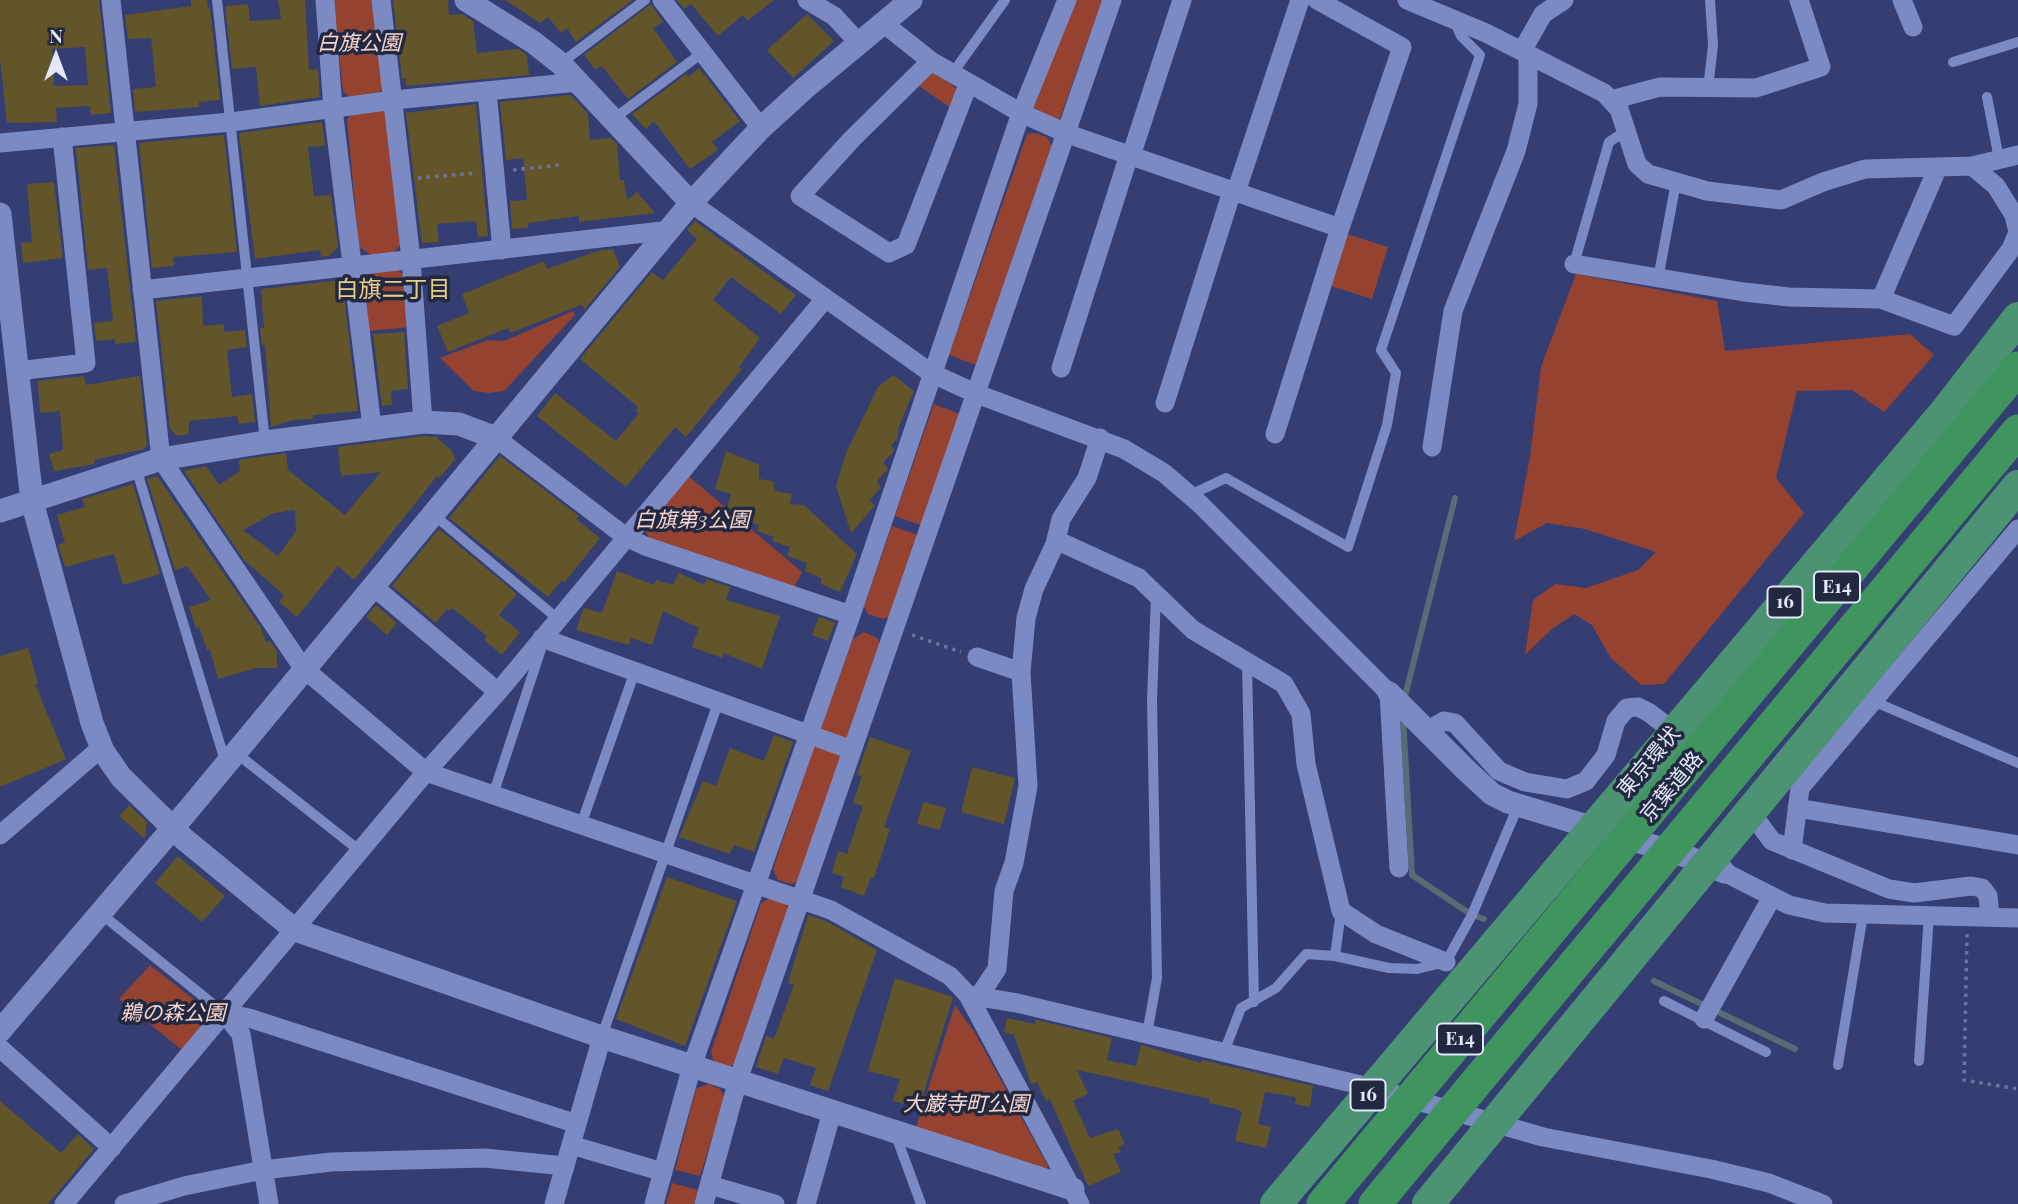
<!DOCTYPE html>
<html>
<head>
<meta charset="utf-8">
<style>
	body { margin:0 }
	#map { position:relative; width:2018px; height:1204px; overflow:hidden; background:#343e72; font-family:"Playfair Display",serif }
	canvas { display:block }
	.north { position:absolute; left:21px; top:21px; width:70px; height:70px; -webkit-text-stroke:5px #222840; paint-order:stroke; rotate:0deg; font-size:19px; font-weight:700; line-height:28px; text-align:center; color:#e3e8fc }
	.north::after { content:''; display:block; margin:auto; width:24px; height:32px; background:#e3e8fc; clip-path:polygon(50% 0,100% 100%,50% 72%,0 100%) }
</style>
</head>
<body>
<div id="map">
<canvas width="2018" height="1204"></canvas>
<div class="north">N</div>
</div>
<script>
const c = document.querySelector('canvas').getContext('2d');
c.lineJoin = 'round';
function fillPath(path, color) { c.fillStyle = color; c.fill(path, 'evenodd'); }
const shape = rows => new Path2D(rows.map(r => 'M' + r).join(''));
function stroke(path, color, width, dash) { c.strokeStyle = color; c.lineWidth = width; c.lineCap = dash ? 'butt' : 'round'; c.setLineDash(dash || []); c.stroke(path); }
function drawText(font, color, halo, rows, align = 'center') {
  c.font = font + ' "Playfair Display","Noto Sans JP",serif'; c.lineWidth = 7; c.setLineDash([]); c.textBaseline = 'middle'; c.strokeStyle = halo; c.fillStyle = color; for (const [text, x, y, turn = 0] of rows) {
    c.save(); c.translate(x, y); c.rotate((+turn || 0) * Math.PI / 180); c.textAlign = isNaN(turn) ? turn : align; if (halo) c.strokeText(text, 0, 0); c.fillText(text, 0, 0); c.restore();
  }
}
const green = shape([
	[333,0,376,0,385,86,376,96,352,99,343,91],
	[1072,0,1102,0,1059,121,1029,105],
	[933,70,957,89,951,108,916,84],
	[377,106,388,114,402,243,392,254,372,256,359,246,347,120,353,109],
	[1035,133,1047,137,1052,147,976,365,949,355,1027,134],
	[1344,233,1388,247,1372,299,1328,285],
	[394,268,406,276,411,327,369,331,364,281,372,270],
	[1576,274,1717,301,1725,351,1910,334,1934,355,1884,412,1852,390,1797,391,1776,478,1804,513,1664,684,1641,685,1610,657,1592,625,1574,614,1552,629,1525,655,1533,600,1555,584,1586,588,1638,570,1656,552,1585,529,1547,523,1514,541,1530,457,1541,367],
	[573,311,575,315,504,391,488,393,474,391,440,358,488,340,504,341],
	[934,404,962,415,923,526,895,516],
	[686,474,802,572,794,588,650,540,643,525],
	[892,526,918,535,890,617,883,619,868,614,864,607],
	[864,632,877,638,881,645,847,741,820,731,853,639],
	[815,745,842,756,801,881,791,884,778,880,773,869],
	[773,897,785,902,789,912,739,1062,727,1068,715,1065,711,1052,761,903],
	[150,965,211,1013,182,1050,119,999],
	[955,1005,975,1033,1048,1166,1044,1172,915,1130],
	[708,1084,720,1089,725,1097,700,1176,675,1170,696,1089],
	[672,1183,698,1190,694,1204,666,1204]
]);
const stream = shape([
	[1404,700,1455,498],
	[1403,717,1412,875,1472,915,1484,919],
	[1654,981,1795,1049]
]);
const building = shape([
	[0,0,99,0,111,113,91,115,90,106,56,108,57,122,7,123,0,59],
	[85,47,88,85,54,86,52,49],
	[191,0,207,0,208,8,210,7,220,100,199,102,199,107,135,112,133,89,156,87,151,38,128,39,125,15,191,6],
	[278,0,305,0,309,70,318,69,320,97,260,106,256,67,232,69,225,6,248,4,250,21,281,19],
	[393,0,448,0,449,15,462,14,473,21,477,53,518,49,527,55,529,75,406,86,406,78,402,79],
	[505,0,633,0,576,42,567,28,561,33,548,17,540,23],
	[677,0,774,0,747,21,743,15,718,36,691,4,684,9],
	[651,4,663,22,653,28,677,62,628,99,602,66,595,70,584,55],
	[807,14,834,41,793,78,767,50],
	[699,68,740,121,712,142,718,150,690,169,654,121,646,129,632,114,686,74,688,77],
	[571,95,588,114,590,140,611,138,617,144,620,180,624,180,627,200,637,192,655,213,579,222,579,216,528,223,528,228,512,229,510,201,527,200,523,158,506,160,500,102],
	[476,104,488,236,478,237,476,221,437,224,439,242,422,243,406,113],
	[322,122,325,146,308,147,314,196,331,195,338,247,329,256,321,257,320,250,255,259,239,133],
	[224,135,237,252,173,257,174,266,152,268,139,143],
	[114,145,136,342,115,344,115,339,96,341,94,323,113,321,107,268,88,270,76,148],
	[54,182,63,258,23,263,21,243,32,242,27,184],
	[695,221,796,295,781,314,731,277,713,300,760,338,739,367,742,369,686,437,675,427,626,487,537,416,555,393,616,441,639,413,636,410,638,407,580,359,652,272,663,280,697,239,687,230],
	[613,249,620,267,585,309,581,305,510,333,508,328,448,352,437,326,469,313,462,294,544,261,547,269,598,251],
	[342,280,358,411,313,415,313,419,293,420,271,427,265,345,262,345,260,328,264,328,261,289],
	[202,296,203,326,224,324,224,332,245,330,247,347,227,350,232,397,252,394,256,429,255,422,239,424,237,416,189,421,189,434,177,436,170,429,156,301],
	[404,332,408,389,391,391,392,405,382,406,373,334],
	[893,375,914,391,898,429,898,438,891,445,894,449,893,453,883,462,888,469,877,481,881,488,869,501,875,505,851,533,836,486,846,453,878,387],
	[84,376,86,385,140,376,147,445,144,449,94,460,95,464,54,471,49,454,63,450,60,411,40,413,38,381],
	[424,436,436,437,452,451,455,460,439,478,437,476,354,580,338,566,297,617,279,602,284,595,244,560,184,471,206,466,219,485,240,471,239,460,286,453,288,470,345,515,381,472,341,476,338,447],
	[295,510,296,531,278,556,243,530,274,513],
	[726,451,759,465,759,479,773,481,775,491,792,494,790,504,804,505,857,554,840,592,821,584,821,578,805,571,807,563,787,556,790,547,772,541,774,537,757,531,759,525,741,518,743,512,727,508,731,494,715,489],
	[500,456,579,516,576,519,600,538,565,582,562,580,548,597,449,518],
	[157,476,261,628,266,642,270,641,277,651,277,668,256,668,218,679,210,649,207,650,199,627,196,628,189,607,211,600,187,566,175,570,147,479],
	[133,484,160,574,123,585,114,554,65,567,58,544,65,543,57,515,85,507,82,499],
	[439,529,517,594,499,615,520,632,502,655,484,640,487,636,452,608,449,611,447,609,436,623,392,586],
	[617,571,654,585,656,580,673,585,679,573,704,585,706,579,730,587,726,600,780,616,762,669,724,653,722,658,692,647,699,628,663,611,652,645,631,638,629,645,576,630,584,608,602,613],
	[376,605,397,623,387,635,366,617],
	[819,617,835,623,828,641,812,635],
	[28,648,38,683,35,684,66,759,0,787,0,656],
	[774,735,793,742,754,852,734,845,730,854,679,837,703,781,716,786,730,748,764,761],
	[870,737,911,751,884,827,890,829,874,878,871,877,864,896,841,887,844,877,832,873,838,851,847,854,863,806,853,803,862,776,857,775],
	[972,767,1015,778,1004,824,961,812],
	[923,802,946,808,940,830,917,824],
	[129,805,147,822,145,839,119,816],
	[178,856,225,896,202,922,155,883],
	[667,877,737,901,685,1046,616,1019],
	[808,915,826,921,877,950,828,1091,810,1085,816,1068,784,1058,778,1074,756,1067,766,1036,774,1039,794,985,788,983],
	[895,978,953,997,919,1108,893,1101,900,1079,868,1071],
	[1007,1018,1035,1024,1036,1020,1112,1038,1107,1060,1136,1066,1141,1045,1201,1063,1202,1060,1313,1086,1310,1107,1295,1104,1296,1097,1265,1092,1258,1124,1271,1127,1266,1148,1235,1141,1242,1112,1236,1109,1209,1103,1210,1099,1077,1070,1088,1094,1073,1101,1090,1138,1118,1129,1125,1144,1118,1147,1121,1152,1113,1154,1121,1172,1088,1186,1050,1099,1046,1101,1037,1082,1031,1084,1014,1035,1004,1032],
	[0,1101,61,1153,78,1134,94,1149,48,1204,0,1204]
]);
const path = shape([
	[513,170,560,165],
	[418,178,477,173],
	[912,635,961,652],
	[1967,934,1964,1080,2018,1089]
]);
const service = shape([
	[217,0,265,441],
	[1953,62,2018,42],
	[561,63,645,0],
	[952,74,1005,0],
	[1708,89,1713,45,1710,0],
	[1987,97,1999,159],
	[612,120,702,53],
	[1574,264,1609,142,1626,131],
	[1658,279,1676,182],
	[136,468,225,761],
	[1190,495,1226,478,1348,547,1387,425,1396,373,1381,350,1480,55,1461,36,1454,20],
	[434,515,558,619],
	[1247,663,1254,1002],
	[1875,702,2018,763],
	[236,753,360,851],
	[493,795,541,649],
	[581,825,635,671],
	[100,913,224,1013],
	[1335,956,1341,911],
	[1664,1001,1766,1052],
	[1147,1034,1157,978,1152,700,1156,595],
	[602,1036,719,700],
	[1224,1052,1241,1008,1276,988,1306,954,1335,956,1389,968,1417,969,1446,962,1472,915,1518,806],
	[1919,1061,1929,915],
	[1838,1065,1863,915],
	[895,1133,921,1204]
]);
const minor = shape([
	[111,0,161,459,303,668,426,772,831,910,950,976,968,995,1080,1204],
	[325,0,333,109,372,427],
	[381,0,411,259,423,422],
	[662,0,761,128],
	[807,0,834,16,859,43],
	[1407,0,1486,33,1604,93,1619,109,1637,164,1648,174,1707,191,1781,200,1823,182,1865,169,1972,166,2018,155],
	[1902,0,1913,27],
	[883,23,931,61,1021,113,1068,134,1340,228],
	[1522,51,1543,14,1564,0],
	[931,61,852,139,800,196,889,253,906,245,968,85],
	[487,91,502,250],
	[1611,100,1660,87,1756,88,1821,67,1799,0],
	[0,143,231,122,394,100,578,82],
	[1131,156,1182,0],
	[1236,192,1300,0],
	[691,203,931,373,977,394,1124,449,1164,473,1200,504,1389,693,1399,868],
	[1574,264,1744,292,1789,297,1881,299,1954,326,2011,249,2018,232,2014,215,1996,186,1972,166],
	[142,290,671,230],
	[1881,299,1938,167],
	[1061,368,1129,155],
	[17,371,86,363,62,137],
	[1165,403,1232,191],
	[1275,434,1340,228,1402,47,1317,0],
	[496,438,626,537,645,546,851,615],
	[1432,447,1453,311,1516,151,1528,104,1528,54],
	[1056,540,1139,578,1193,630,1284,684,1301,714,1306,764,1341,911,1376,934,1446,962],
	[374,587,498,692],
	[542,638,852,750],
	[977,657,1021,672],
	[1427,731,1444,721,1455,723,1499,771,1525,782,1567,789,1586,781,1606,755,1616,721,1627,708,1638,707,1648,712,1675,732],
	[1797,808,2018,845],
	[1749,810,1772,841,1889,889,1914,893,1971,886,1982,888,1988,896,1990,917],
	[0,835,101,748],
	[1792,850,1800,788,2018,529],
	[1724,872,1789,905,1825,913,2018,918],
	[968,995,1017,1003,1373,1088,1543,1137,1711,1169,1769,1183,1823,1204],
	[979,996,997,969,1004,891,1014,863,1028,786,1021,672,1026,618,1034,589,1055,544,1061,519,1087,478,1100,438],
	[224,1013,249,1018,577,1124],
	[224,1013,241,1034,269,1204],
	[1704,1019,1772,897],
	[0,1048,112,1148],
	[571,1145,663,1172],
	[710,1185,775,1204],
	[64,1204,426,772,498,692,824,300],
	[124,1204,184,1186,263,1170,331,1162,484,1158,565,1166],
	[554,1204,602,1037],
	[654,1204,692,1066,851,615,1021,113,1067,0],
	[704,1204,738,1080,1112,0],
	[806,1204,832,1112]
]);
const tertiary = shape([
	[466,0,533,42,561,64,691,203],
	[0,214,32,501,92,723,103,751,121,777,184,839,295,930,602,1037,1073,1189],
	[0,511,161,459,265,442,423,422,459,424,496,438],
	[1389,693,1466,770,1492,794,1508,802,1686,856,1724,872],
	[0,1031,189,809,691,203,761,128,805,88,911,0]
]);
const trunk = shape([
	[1276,1204,1946,411,2018,318],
	[1428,1204,2018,486]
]);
const motorway = shape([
	[1323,1204,2018,368],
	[1375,1204,2018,431]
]);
const shields = [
	[1837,587,46],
	[1785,602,35],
	[1460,1039,46],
	[1368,1095,35]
];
const shieldNames = [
	["E14",1837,587],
	["16",1785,602],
	["E14",1460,1039],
	["16",1368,1095]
];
const parkNames = [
	["白旗公園",359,43],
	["白旗第3公園",692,520],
	["鵜の森公園",173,1013],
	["大巌寺町公園",966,1104]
];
const streetNames = [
	["東京環状",1649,762,-50],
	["京葉道路",1672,787,-50]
];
const neighbourhoodNames = [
	["白旗二丁目",393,290]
];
fillPath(green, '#954230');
stroke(stream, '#596c76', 6);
fillPath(building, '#625529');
stroke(path, '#6c749e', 3.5, [3.5, 5]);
stroke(service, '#7c8ac4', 10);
stroke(minor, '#7c8ac4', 19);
stroke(tertiary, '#7c8ac4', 23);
stroke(trunk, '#4c9373', 32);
stroke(motorway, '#40955f', 33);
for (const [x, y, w] of shields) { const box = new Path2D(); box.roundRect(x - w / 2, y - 15.5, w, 31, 5); c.fillStyle = '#222840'; c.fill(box); stroke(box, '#e3e8fc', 2); }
drawText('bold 19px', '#e3e8fc', null, shieldNames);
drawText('italic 21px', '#f7d6ce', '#222840', parkNames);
drawText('21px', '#e3e8fc', '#222840', streetNames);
drawText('23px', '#e7d083', '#222840', neighbourhoodNames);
</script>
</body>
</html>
